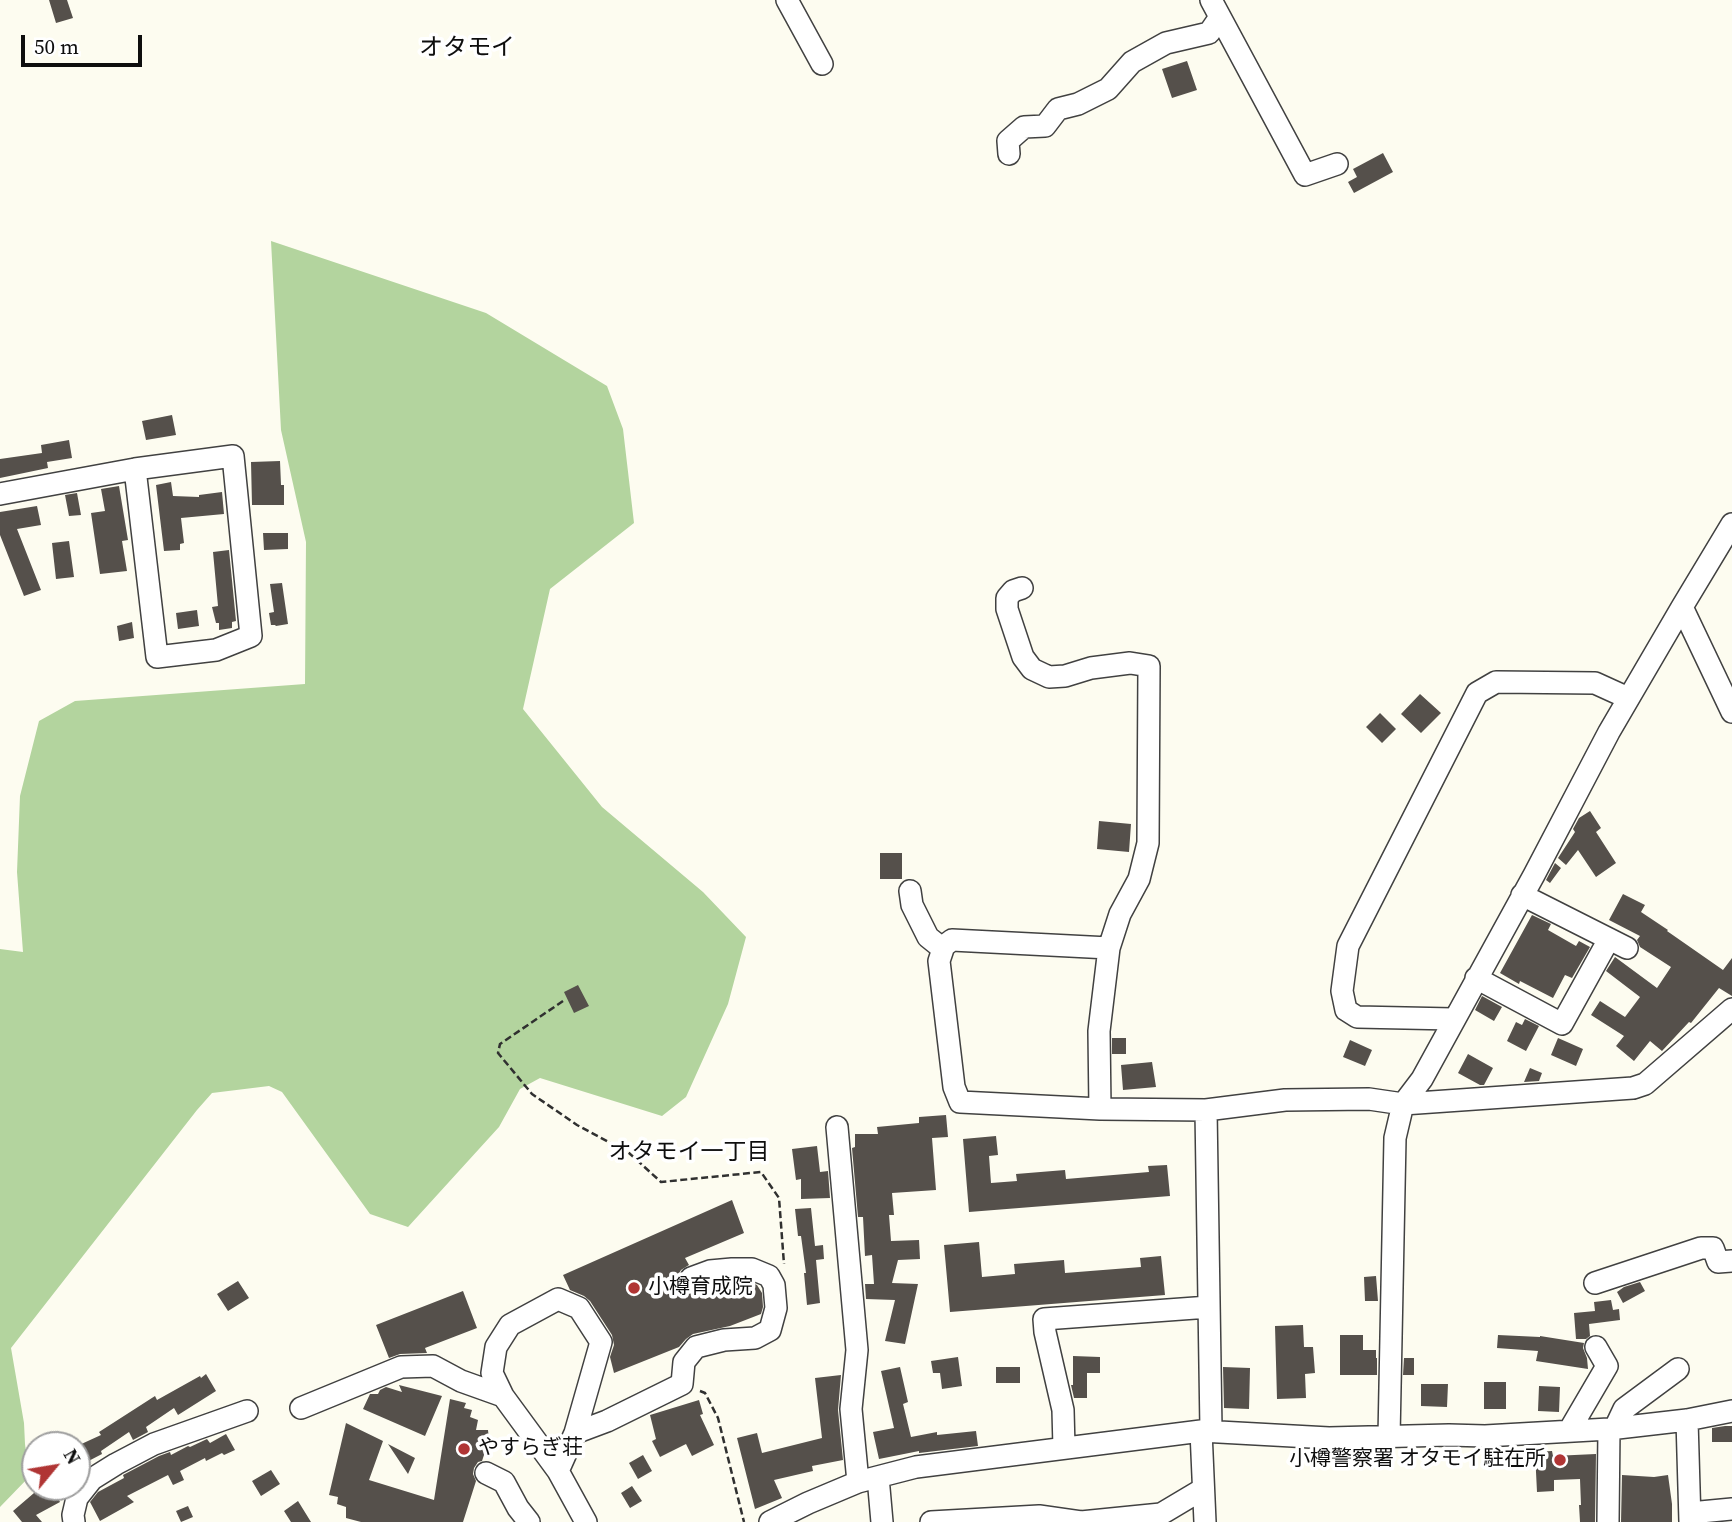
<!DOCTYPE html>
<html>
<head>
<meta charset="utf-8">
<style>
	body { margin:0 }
	#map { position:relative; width:1732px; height:1522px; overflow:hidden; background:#fdfcf0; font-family:"Source Serif 4",serif }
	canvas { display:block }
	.north { position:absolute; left:21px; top:1431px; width:70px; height:70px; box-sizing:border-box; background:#fff; border:2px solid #9f9f9f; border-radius:50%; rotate:60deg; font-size:19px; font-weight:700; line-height:28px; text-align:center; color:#0e0e0e }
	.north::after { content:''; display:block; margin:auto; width:24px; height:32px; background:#b03534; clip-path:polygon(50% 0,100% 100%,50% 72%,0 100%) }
	.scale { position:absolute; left:21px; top:35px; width:121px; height:32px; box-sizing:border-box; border:4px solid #0e0e0e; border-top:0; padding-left:9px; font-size:21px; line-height:24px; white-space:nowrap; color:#0e0e0e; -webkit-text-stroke:5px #fff; paint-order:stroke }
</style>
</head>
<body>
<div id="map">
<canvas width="1732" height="1522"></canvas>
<div class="north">N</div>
<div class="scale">50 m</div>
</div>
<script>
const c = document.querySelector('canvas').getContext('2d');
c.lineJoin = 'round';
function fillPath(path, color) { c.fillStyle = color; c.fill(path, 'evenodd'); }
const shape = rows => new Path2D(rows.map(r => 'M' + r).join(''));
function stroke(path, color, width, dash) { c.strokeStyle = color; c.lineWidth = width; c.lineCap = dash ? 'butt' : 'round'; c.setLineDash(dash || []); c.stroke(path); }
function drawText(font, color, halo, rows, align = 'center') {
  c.font = font + ' "Source Serif 4","Noto Sans JP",serif'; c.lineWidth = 7; c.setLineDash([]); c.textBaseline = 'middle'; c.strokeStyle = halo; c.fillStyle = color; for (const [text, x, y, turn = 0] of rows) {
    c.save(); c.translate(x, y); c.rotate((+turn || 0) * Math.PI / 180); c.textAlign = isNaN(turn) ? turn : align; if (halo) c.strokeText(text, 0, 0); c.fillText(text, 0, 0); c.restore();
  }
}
const forest = shape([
	[271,241,486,313,607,386,623,429,634,523,550,589,523,709,602,807,703,892,746,937,728,1004,686,1097,662,1116,540,1078,520,1089,499,1127,408,1227,370,1214,282,1092,269,1086,212,1093,197,1110,11,1348,24,1423,25,1444,29,1477,0,1507,0,949,23,952,17,872,20,796,39,721,75,701,305,684,306,542,281,430]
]);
const building = shape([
	[49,0,67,0,73,18,56,23],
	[1187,61,1197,90,1172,98,1162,69],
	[1383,153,1393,172,1354,193,1348,182,1357,177,1353,169],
	[172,415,176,435,146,440,142,421],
	[69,440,72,458,47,462,48,468,0,478,0,459,42,453,41,445],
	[280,461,281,485,284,485,284,505,252,505,251,462],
	[171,482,173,496,199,497,199,495,222,492,224,514,181,518,184,543,180,544,180,550,164,551,156,485],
	[119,486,128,540,122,541,127,571,100,574,91,513,105,511,101,489],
	[77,493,81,515,69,516,65,495],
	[37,506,41,525,17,529,41,590,24,596,0,535,0,512],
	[263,533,288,533,288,549,264,550],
	[69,541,74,577,56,579,52,543],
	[229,550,236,621,232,622,232,628,219,630,219,623,216,623,212,607,218,606,213,552],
	[282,583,288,624,276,626,275,625,271,625,269,613,274,612,270,584],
	[197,610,199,626,178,629,176,613],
	[132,622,134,638,119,641,117,626],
	[1420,694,1441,713,1421,733,1401,714],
	[1380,713,1396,729,1382,743,1366,727],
	[1590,811,1601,828,1596,832,1616,863,1596,877,1578,850,1566,865,1558,858,1575,832,1573,829,1579,818],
	[1099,821,1131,824,1129,852,1097,849],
	[880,853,902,853,902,879,880,879],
	[1555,863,1561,868,1550,883,1546,880],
	[1623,894,1645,905,1641,912,1668,930,1667,931,1723,970,1732,958,1732,996,1719,988,1691,1023,1689,1022,1662,1051,1650,1041,1634,1061,1616,1046,1624,1036,1591,1015,1600,1001,1625,1017,1640,997,1606,971,1615,957,1657,988,1671,967,1640,947,1637,940,1640,936,1609,920],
	[1532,915,1551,924,1548,930,1576,946,1579,941,1590,947,1572,978,1565,975,1553,998,1520,981,1519,984,1500,973],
	[578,985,589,1006,574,1013,564,992],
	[1482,996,1502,1007,1494,1021,1475,1010],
	[1525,1019,1539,1026,1526,1051,1507,1041,1516,1022,1522,1025],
	[1112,1038,1126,1038,1126,1054,1112,1054],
	[1558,1038,1583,1049,1576,1066,1551,1055],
	[1350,1040,1372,1050,1365,1066,1343,1057],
	[1468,1054,1493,1068,1484,1085,1480,1085,1458,1073],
	[1152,1062,1156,1087,1123,1090,1121,1065],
	[1530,1068,1542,1073,1539,1081,1524,1082],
	[946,1115,948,1137,932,1138,936,1190,892,1193,894,1215,889,1215,891,1241,919,1240,920,1259,898,1260,892,1283,918,1284,905,1344,885,1341,895,1300,866,1299,865,1284,874,1284,872,1255,865,1256,863,1217,858,1217,852,1148,855,1147,855,1134,878,1134,877,1127,919,1123,919,1117],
	[996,1136,998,1155,989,1156,991,1183,1017,1181,1016,1174,1065,1170,1066,1179,1149,1172,1148,1166,1167,1165,1170,1196,969,1212,963,1139],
	[817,1146,820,1172,828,1171,830,1198,801,1199,801,1179,796,1180,792,1149],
	[732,1200,744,1233,685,1258,689,1265,681,1270,678,1275,679,1282,682,1288,688,1291,700,1289,705,1299,743,1283,749,1282,757,1285,762,1293,763,1307,761,1314,730,1326,693,1334,686,1339,679,1347,614,1373,610,1357,614,1345,612,1335,590,1301,584,1296,570,1290,563,1275],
	[811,1208,815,1246,823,1245,824,1259,816,1260,820,1303,807,1305,804,1273,806,1273,801,1236,798,1236,795,1209],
	[979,1242,982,1277,1015,1274,1014,1264,1064,1260,1065,1273,1141,1267,1140,1258,1161,1256,1165,1295,950,1312,944,1245],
	[1376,1276,1378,1301,1365,1301,1364,1277],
	[238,1281,249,1298,228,1311,217,1294],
	[1640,1282,1645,1291,1623,1303,1617,1292,1624,1287],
	[463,1291,477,1328,425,1348,427,1353,400,1354,389,1358,376,1325],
	[1611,1300,1613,1310,1619,1309,1620,1320,1589,1324,1590,1336,1586,1339,1576,1339,1574,1313,1595,1311,1594,1302],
	[1303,1325,1304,1347,1313,1347,1315,1373,1305,1374,1306,1398,1277,1399,1275,1326],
	[1340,1335,1363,1335,1363,1350,1376,1350,1376,1358,1377,1358,1377,1375,1340,1375],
	[1498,1335,1540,1337,1540,1336,1584,1343,1583,1348,1587,1358,1588,1369,1536,1361,1538,1351,1497,1348],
	[1073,1356,1100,1357,1100,1373,1087,1373,1087,1398,1074,1398,1071,1385,1073,1385],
	[958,1357,962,1386,942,1389,940,1373,933,1373,931,1361],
	[1404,1358,1414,1358,1414,1375,1403,1375],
	[900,1367,908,1402,903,1404,911,1437,937,1432,937,1435,976,1431,978,1446,919,1453,919,1451,879,1459,873,1432,894,1428,881,1371],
	[996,1367,1020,1367,1020,1383,996,1383],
	[1223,1367,1250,1368,1249,1409,1224,1408],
	[206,1374,216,1391,178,1415,174,1408,146,1427,148,1432,133,1440,129,1432,101,1451,102,1454,77,1467,77,1446,101,1435,99,1432,155,1396,157,1400,200,1376,201,1378],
	[841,1375,838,1410,843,1460,812,1466,813,1471,774,1480,782,1498,755,1509,737,1438,757,1433,762,1453,822,1438,815,1378],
	[1484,1382,1506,1382,1506,1409,1484,1409],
	[1421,1384,1448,1384,1447,1407,1421,1406],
	[399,1385,442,1396,425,1436,363,1409,370,1394,378,1394,380,1390,386,1387,402,1392],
	[1539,1386,1560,1387,1559,1412,1538,1411],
	[450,1399,466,1403,464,1408,472,1410,470,1417,478,1420,476,1430,488,1430,489,1440,482,1461,478,1462,474,1468,473,1474,476,1481,463,1522,361,1522,346,1518,346,1507,337,1504,338,1497,329,1495,346,1423,383,1441,369,1480,434,1500],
	[699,1400,703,1414,700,1415,714,1445,692,1456,686,1444,660,1457,652,1441,656,1439,650,1415],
	[1725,1426,1732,1426,1732,1442,1712,1442,1712,1428],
	[226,1434,235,1450,224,1455,222,1453,206,1461,205,1458,180,1471,184,1480,173,1485,168,1475,127,1496,134,1502,100,1521,90,1502,98,1492,124,1478,123,1475,159,1456,170,1452,171,1455,188,1446,190,1447,207,1439,210,1443],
	[388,1444,415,1458,408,1474],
	[1552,1451,1553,1456,1596,1454,1595,1522,1580,1522,1579,1505,1581,1505,1580,1479,1554,1480,1554,1491,1537,1492,1535,1452],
	[643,1455,652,1471,638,1479,629,1463],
	[271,1470,280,1484,261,1496,252,1481],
	[1622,1475,1654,1477,1668,1475,1672,1504,1672,1522,1621,1522],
	[632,1486,642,1501,630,1508,621,1493],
	[41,1487,51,1487,60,1502,36,1515,42,1522,22,1522,13,1511],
	[298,1501,311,1522,291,1522,284,1511],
	[188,1506,193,1517,181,1522,176,1511]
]);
const path = shape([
	[563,1001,500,1044,498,1053,532,1094,577,1125,629,1153,661,1182,761,1172,779,1198,784,1264],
	[700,1391,705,1393,718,1418,744,1522]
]);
const minor = shape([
	[787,0,822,64],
	[1211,0,1305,175,1337,164],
	[1009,154,1008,141,1024,127,1045,126,1058,109,1078,104,1108,89,1132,62,1166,43,1209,33,1220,17],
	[0,494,135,469,233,456,251,636,216,650,157,657,135,469],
	[1022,588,1013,591,1007,598,1007,609,1023,657,1032,669,1049,677,1065,676,1091,668,1130,663,1149,666,1148,843,1139,879,1120,914,1109,948,1099,1031,1100,1109],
	[1682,607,1732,712],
	[910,891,912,905,928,937,943,949],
	[1522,895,1627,948],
	[1109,948,952,940,944,946,939,961,954,1087,960,1102,1100,1109,1206,1110,1285,1100,1369,1099,1403,1104,1633,1088,1645,1084,1732,1009],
	[1476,978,1562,1024,1609,939],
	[1453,1019,1357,1017,1346,1010,1342,991,1348,946,1477,693,1496,682,1595,683,1628,698],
	[1206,1110,1211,1430],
	[837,1127,857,1350,851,1409,858,1482],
	[1595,1283,1701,1248,1713,1248,1718,1262,1732,1261],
	[301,1408,401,1367,433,1366,461,1381,503,1396],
	[1687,1420,1690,1522],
	[1615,1428,1624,1409,1678,1369],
	[1201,1431,1205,1522],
	[1569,1431,1607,1366,1596,1347],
	[575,1433,607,1421,682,1384,684,1362,696,1347,724,1340,755,1338,770,1330,776,1308,774,1285,769,1276,752,1269,732,1269,710,1271,691,1278],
	[1389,1437,1395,1138,1403,1104,1422,1079,1534,875,1609,732,1682,607,1732,524],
	[1064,1448,1063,1410,1045,1332,1044,1319,1209,1307],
	[558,1471,575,1433,601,1342,579,1308,558,1299,510,1325,496,1347,492,1373,503,1396,558,1471,586,1522],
	[486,1473,504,1482,518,1508,529,1522],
	[878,1477,882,1522],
	[1690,1513,1732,1509],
	[74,1522,73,1515,77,1498,92,1479,116,1464,154,1444,247,1411],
	[770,1522,808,1503,858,1482,916,1467,1201,1431,1329,1438,1449,1435,1485,1436,1609,1429,1687,1420,1732,1411],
	[931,1522,1039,1516,1081,1522,1161,1514,1203,1489],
	[1608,1522,1609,1429]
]);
const markers = [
	[634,1288,7,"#b03534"],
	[464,1449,7,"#b03534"],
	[1560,1460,7,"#b03534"]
];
const poiNames = [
	["小樽育成院",648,1288],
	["やすらぎ荘",478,1449],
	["小樽警察署 オタモイ駐在所",1546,1460,"right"]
];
const neighbourhoodNames = [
	["オタモイ一丁目",689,1153]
];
const quarterNames = [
	["オタモイ",467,49]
];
fillPath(forest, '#b3d49e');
fillPath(building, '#55504b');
stroke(minor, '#414141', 24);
stroke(path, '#303030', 2.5, [7, 3.5]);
stroke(minor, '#fff', 21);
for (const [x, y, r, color] of markers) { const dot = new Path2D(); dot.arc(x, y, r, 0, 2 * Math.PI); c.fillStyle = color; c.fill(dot); stroke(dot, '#fff', 2.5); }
drawText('21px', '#0e0e0e', '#fff', poiNames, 'left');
drawText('23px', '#0e0e0e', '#fff', neighbourhoodNames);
drawText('24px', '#0e0e0e', '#fff', quarterNames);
</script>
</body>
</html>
